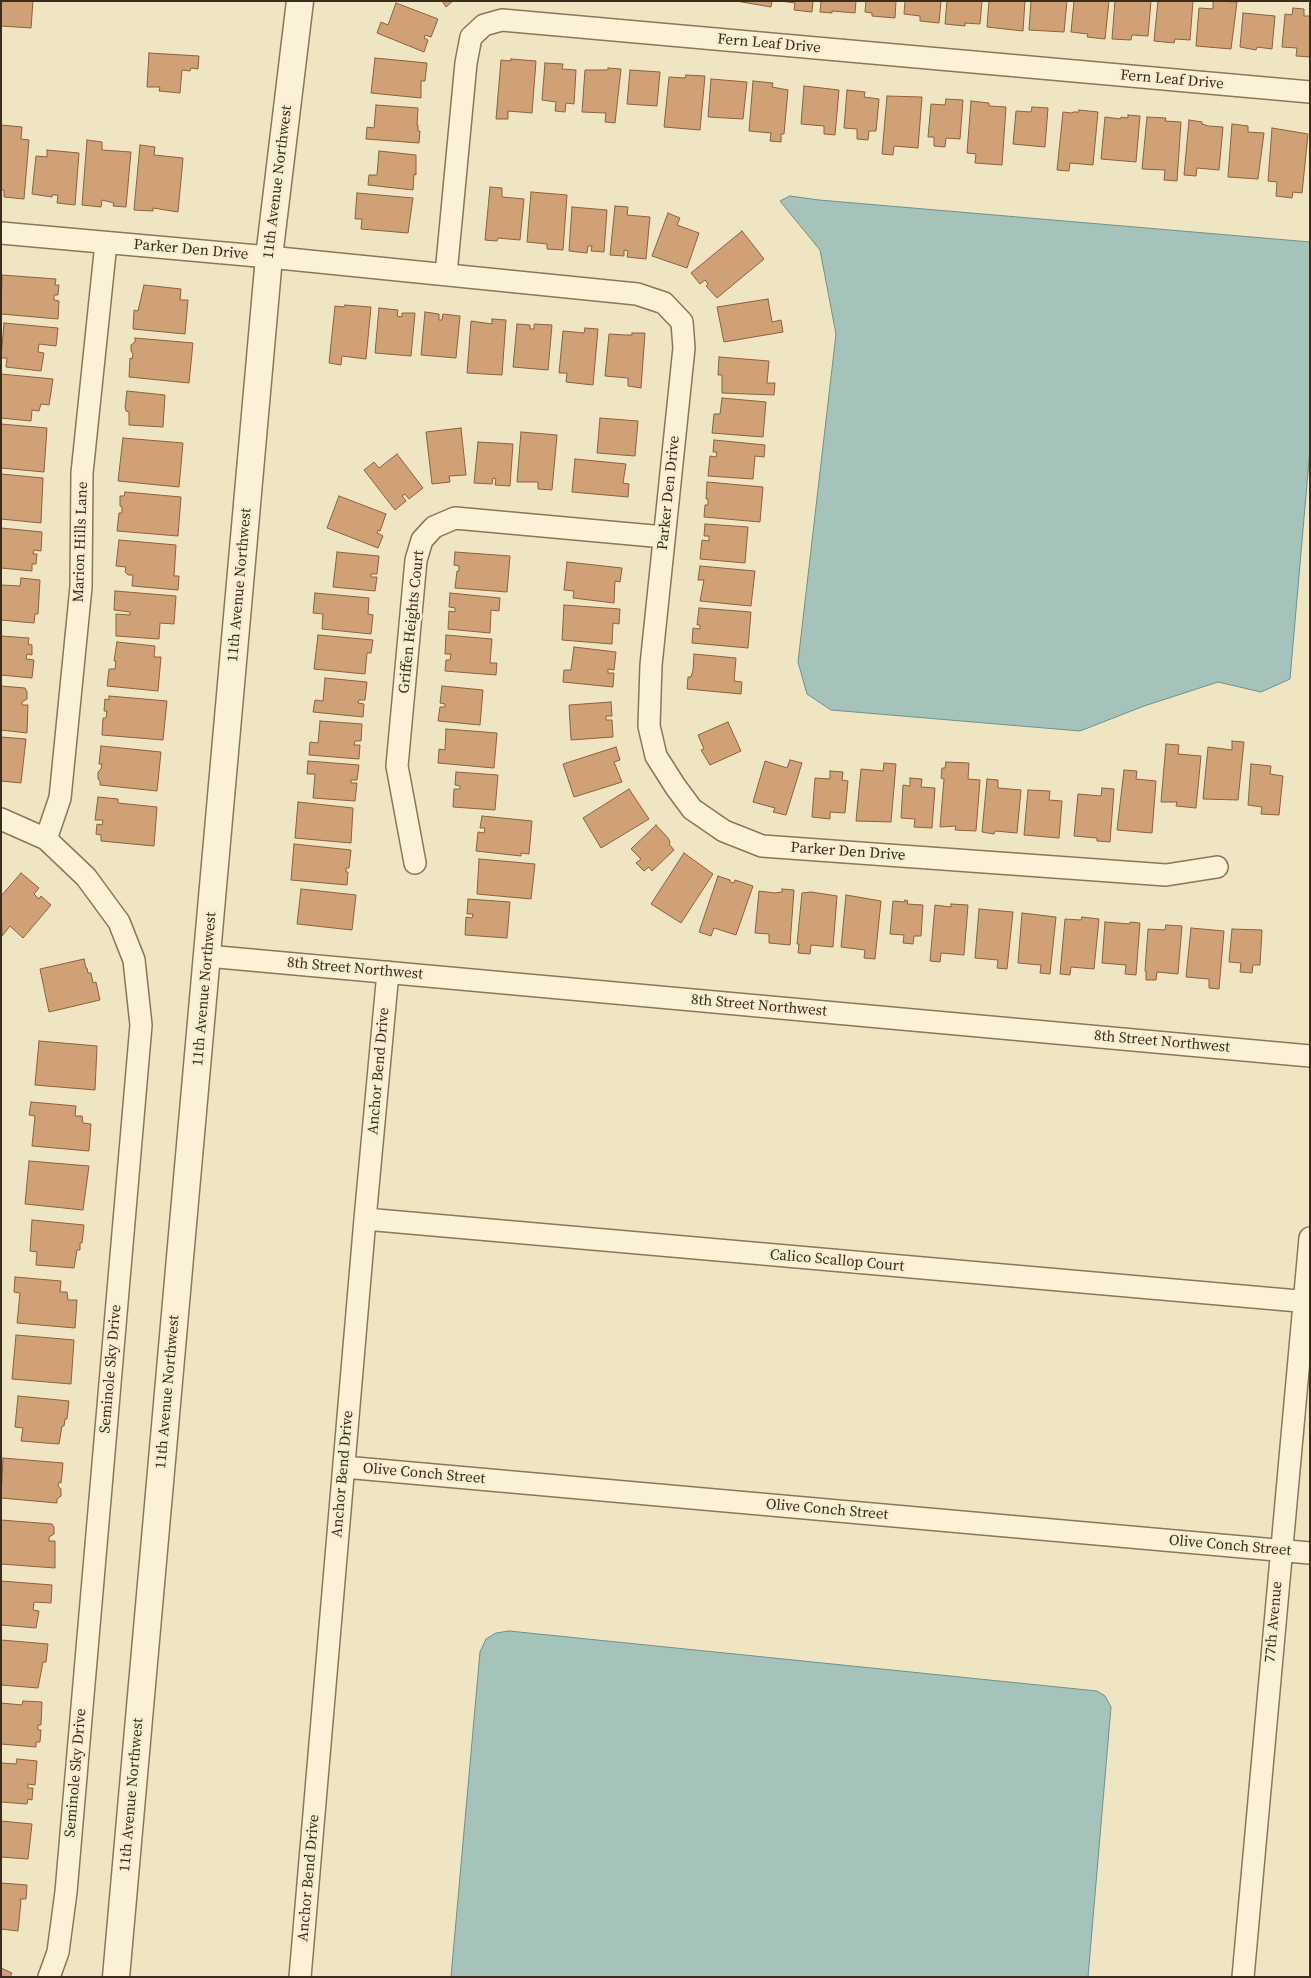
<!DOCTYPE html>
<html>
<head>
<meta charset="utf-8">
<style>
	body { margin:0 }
	#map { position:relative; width:1311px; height:1978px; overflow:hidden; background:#f0e5c2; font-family:"Source Serif 4",serif }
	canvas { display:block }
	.frame { position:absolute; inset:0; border:2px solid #3a2d1d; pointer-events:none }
</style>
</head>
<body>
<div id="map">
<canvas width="1311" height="1978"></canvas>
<div class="frame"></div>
</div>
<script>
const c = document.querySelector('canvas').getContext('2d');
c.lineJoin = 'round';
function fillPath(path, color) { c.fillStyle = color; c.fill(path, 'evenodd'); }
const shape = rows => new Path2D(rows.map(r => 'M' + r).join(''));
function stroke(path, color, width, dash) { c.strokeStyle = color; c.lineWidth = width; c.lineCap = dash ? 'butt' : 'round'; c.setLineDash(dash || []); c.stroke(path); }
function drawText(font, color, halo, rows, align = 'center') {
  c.font = font + ' "Source Serif 4",serif'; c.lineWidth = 5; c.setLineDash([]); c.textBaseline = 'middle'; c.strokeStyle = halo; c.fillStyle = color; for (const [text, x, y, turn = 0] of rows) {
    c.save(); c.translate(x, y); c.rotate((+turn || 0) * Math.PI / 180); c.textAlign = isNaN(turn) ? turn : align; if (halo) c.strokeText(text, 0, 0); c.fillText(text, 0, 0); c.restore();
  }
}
const water = shape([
	[790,196,819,200,1310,242,1310,449,1290,679,1261,692,1218,682,1144,706,1080,731,831,710,807,694,798,662,836,334,820,250,780,201,790,196],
	[509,1631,1097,1691,1105,1696,1111,1707,1088,1977,451,1977,480,1652,486,1639,496,1633,509,1631]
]);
const building = shape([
	[1,1,33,1,31,28,1,26,1,1],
	[442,1,453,1,446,7,442,1],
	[736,1,772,1,771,7,736,1],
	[780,1,813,1,812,12,794,10,795,3,780,1],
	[821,1,856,1,855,13,832,11,832,13,820,12,821,1],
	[866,1,896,1,895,18,872,16,872,13,865,12,866,1],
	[905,1,941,1,939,23,920,21,920,16,904,14,905,1],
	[947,1,982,1,980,24,965,23,965,26,945,24,947,1],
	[989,1,1025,1,1023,31,987,27,989,1],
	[1031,1,1067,1,1064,32,1029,30,1031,1],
	[1074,1,1109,1,1105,39,1087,37,1088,34,1071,32,1074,1],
	[1115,1,1151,1,1148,36,1132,35,1131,40,1112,39,1115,1],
	[1158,1,1193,1,1190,40,1175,39,1174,43,1154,41,1158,1],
	[1213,1,1237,2,1231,49,1196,46,1199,8,1213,9,1213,1],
	[396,3,438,19,431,37,425,35,424,38,428,40,424,52,377,33,381,22,388,25,396,3],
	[1293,8,1304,9,1304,16,1310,16,1310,57,1296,56,1297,48,1282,47,1285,14,1292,15,1293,8],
	[1243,13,1275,16,1272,49,1257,47,1256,50,1240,47,1243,13],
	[149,53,199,56,198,69,191,68,190,71,182,70,180,93,159,91,160,87,147,87,149,53],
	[375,58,427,63,425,81,421,81,421,98,371,93,375,58],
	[511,59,536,61,532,113,508,111,508,119,496,119,501,60,511,61,511,59],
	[545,63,563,64,562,69,576,70,574,104,566,103,565,112,555,111,556,102,542,100,545,63],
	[608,68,621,69,615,123,605,122,606,113,582,112,585,70,608,70,608,68],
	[630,70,660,72,657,106,627,104,630,70],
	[686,75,705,76,700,130,664,127,669,77,685,78,686,75],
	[711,79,747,82,743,119,708,117,711,79],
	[753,81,773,83,772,87,788,90,784,134,781,134,781,142,770,141,771,133,749,131,753,81],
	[804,86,839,90,835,135,824,134,824,126,801,124,804,86],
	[847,90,865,92,864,97,879,99,876,131,869,131,868,140,857,139,857,129,844,128,847,90],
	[887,96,922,97,918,148,894,146,893,155,882,154,887,96],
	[946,99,963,100,960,139,946,138,945,147,934,146,934,137,928,137,931,104,945,105,946,99],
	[971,101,989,103,989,106,1006,107,1002,165,975,163,976,154,967,153,971,101],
	[376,105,418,108,417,125,418,125,418,131,420,131,419,143,366,139,367,127,374,128,376,105],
	[1032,107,1048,108,1045,147,1013,144,1016,111,1031,112,1032,107],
	[1079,110,1098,112,1093,165,1070,163,1069,171,1057,170,1063,112,1072,113,1073,112,1079,112,1079,110],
	[1128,115,1140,116,1136,162,1101,159,1105,117,1121,119,1121,117,1128,118,1128,115],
	[1147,117,1166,118,1165,121,1181,122,1177,181,1164,180,1165,170,1142,169,1147,117],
	[1189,120,1202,122,1202,124,1208,126,1223,127,1219,170,1197,168,1196,176,1184,175,1189,120],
	[1232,124,1248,126,1248,132,1264,133,1258,179,1228,177,1232,124],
	[1,125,22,127,21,139,29,140,24,199,4,197,4,190,1,190,1,125],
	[1272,128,1308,134,1302,193,1293,192,1292,198,1276,196,1277,182,1268,181,1272,128],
	[87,140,102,142,102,150,131,152,126,207,113,206,114,203,102,200,101,207,82,205,87,140],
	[140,145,155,147,154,155,183,158,178,212,153,208,153,211,134,210,140,145],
	[47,150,79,153,75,205,57,203,58,195,52,195,52,197,32,194,36,156,47,157,47,150],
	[379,151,416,155,416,175,414,174,413,190,368,185,369,175,377,175,379,151],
	[490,187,502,188,502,197,524,199,520,240,498,238,497,241,485,240,490,187],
	[531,192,567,195,563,250,547,249,547,244,527,242,531,192],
	[357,193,413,198,408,233,361,229,362,219,355,219,357,193],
	[615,206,628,207,627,215,650,217,646,259,627,257,628,251,624,250,624,256,610,255,615,206],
	[572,207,607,210,604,252,591,251,592,246,588,246,587,253,569,251,572,207],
	[668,213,680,218,677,225,699,233,687,268,652,256,668,213],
	[742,231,764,259,717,298,706,286,708,284,705,280,700,284,691,273,742,231],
	[2,275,56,279,55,285,59,285,58,295,54,295,54,300,59,301,58,319,1,314,2,275],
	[144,285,181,289,180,300,188,300,185,334,133,329,134,310,138,311,144,285],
	[768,299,772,322,781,320,783,332,724,342,717,307,768,299],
	[345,305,371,307,366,359,342,356,341,365,329,363,335,306,344,307,345,305],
	[379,308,398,310,397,316,402,317,402,313,415,313,411,356,375,353,379,308],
	[425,312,439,314,439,320,442,320,443,314,460,316,456,358,421,355,425,312],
	[492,319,506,320,502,375,467,373,471,321,492,324,492,319],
	[4,323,58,328,56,346,39,344,38,352,44,353,41,371,6,367,7,358,1,358,4,323],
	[517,324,530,325,530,329,534,329,534,324,552,325,548,370,513,367,517,324],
	[585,328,598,329,593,385,566,382,567,373,559,373,563,331,584,333,585,328],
	[632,333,645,333,641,388,628,386,628,378,605,376,609,334,625,335,632,335,632,333],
	[135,338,193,343,189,383,129,377,130,358,132,359,133,354,131,351,131,345,135,342,135,338],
	[719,357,769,361,767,383,775,383,774,395,722,393,722,375,718,375,719,357],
	[1,374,53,379,49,405,41,404,39,411,32,410,31,421,1,418,1,374],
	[127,391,165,395,163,427,129,425,129,412,126,411,125,407,127,391],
	[722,398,766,402,763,437,712,433,714,414,720,414,722,398],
	[600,418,638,421,635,456,597,453,600,418],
	[1,424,47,428,44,472,1,468,1,424],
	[461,428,466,475,449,476,450,482,432,484,426,432,461,428],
	[521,432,557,435,552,490,538,489,538,482,517,482,521,432],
	[123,438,183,443,179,487,118,481,123,438],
	[714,440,765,445,764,457,755,456,753,479,708,476,710,456,716,457,717,452,713,452,714,440],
	[478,442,513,444,510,486,495,485,496,479,493,478,492,484,474,483,478,442],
	[397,454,423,488,409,499,405,494,402,496,406,501,395,510,364,470,374,462,379,468,397,454],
	[575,459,626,464,623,483,629,484,628,497,572,492,575,459],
	[1,474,43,478,41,523,1,519,1,474],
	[707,482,763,487,760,522,704,517,705,505,708,505,708,499,706,499,707,482],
	[125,492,181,497,178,536,117,531,119,513,122,513,122,507,120,506,120,496,124,496,125,492],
	[339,496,386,514,380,531,378,530,377,533,383,536,378,548,327,528,339,496],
	[705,524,748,527,745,563,700,559,702,540,709,541,709,536,704,536,705,524],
	[1,528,42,532,41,551,34,550,33,554,37,554,36,564,32,564,32,571,1,568,1,528],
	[119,540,176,545,174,576,179,576,178,590,132,586,133,575,128,575,125,572,126,567,116,566,119,540],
	[337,552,379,556,377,574,371,574,371,577,377,577,375,591,333,587,337,552],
	[455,552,510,556,507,592,455,588,457,571,459,571,459,566,454,565,455,552],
	[567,562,622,568,620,582,615,581,614,603,573,598,574,591,564,590,567,562],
	[700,566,755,571,751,606,700,601,704,580,698,580,700,566],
	[21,578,40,580,38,614,35,614,34,623,1,620,1,585,20,586,21,578],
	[115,591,176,596,174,624,160,623,159,639,116,636,116,614,130,615,130,612,114,610,115,591],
	[315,593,369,598,368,614,373,615,371,634,322,629,323,614,313,613,315,593],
	[450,593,500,598,499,611,491,610,490,633,448,629,449,611,455,612,455,608,449,607,450,593],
	[564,605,620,609,619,624,613,623,612,644,562,640,564,605],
	[699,608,751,612,748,648,692,643,693,628,700,629,700,625,697,625,699,608],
	[318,635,373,640,371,653,367,653,365,674,314,669,318,635],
	[446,635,492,639,490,663,497,663,496,675,445,671,446,660,450,660,451,654,445,654,446,635],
	[1,636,29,638,28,644,32,645,32,655,27,654,26,659,34,660,32,678,1,675,1,636],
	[117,642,155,646,154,657,161,657,158,691,107,686,109,669,115,669,116,661,114,661,117,642],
	[574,647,616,652,614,670,608,669,608,673,614,673,613,687,563,682,564,670,571,670,574,647],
	[694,654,736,658,734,681,742,682,741,694,687,689,688,677,691,677,693,670,694,654],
	[325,678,367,682,365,700,359,700,358,703,364,704,363,717,313,712,315,700,323,701,325,678],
	[1,686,25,688,27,692,27,699,22,702,22,705,28,705,27,733,1,730,1,686],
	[442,686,483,690,480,725,438,721,440,707,445,707,445,704,440,703,442,686],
	[109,696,167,701,163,740,102,735,103,718,106,718,107,711,104,711,105,699,109,700,109,696],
	[611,702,612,716,606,716,606,720,612,720,613,737,571,740,569,705,611,702],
	[320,721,362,724,361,741,355,741,354,745,360,745,359,759,309,755,310,742,318,743,320,721],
	[728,722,741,751,710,765,701,750,704,749,698,735,728,722],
	[446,729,497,733,494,768,438,763,439,749,445,750,446,729],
	[1,737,26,739,21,783,1,781,1,737],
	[1232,741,1244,742,1238,800,1203,799,1208,747,1232,750,1232,741],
	[1166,744,1179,745,1178,754,1201,756,1196,808,1176,806,1177,802,1161,802,1166,744],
	[101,746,161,752,157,791,100,785,100,781,98,779,98,772,101,769,102,764,99,764,101,746],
	[616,747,620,760,614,762,622,782,574,797,563,764,616,747],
	[790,760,802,763,786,815,773,812,775,808,753,802,765,761,787,768,790,760],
	[308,761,359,765,357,780,351,780,351,783,357,783,355,801,313,798,315,774,307,774,308,761],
	[946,762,969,763,968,779,980,780,976,831,955,830,956,826,940,827,944,779,941,778,942,768,945,768,946,762],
	[884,763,896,764,891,822,856,821,861,769,883,771,884,763],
	[1251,764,1271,766,1270,774,1283,776,1279,815,1261,814,1262,807,1248,805,1251,764],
	[1124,770,1137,771,1136,779,1156,781,1152,833,1117,830,1124,770],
	[830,771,843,772,842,780,848,781,845,813,830,812,830,819,812,817,815,778,830,779,830,771],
	[456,772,498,775,495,810,453,807,454,789,460,789,460,786,455,785,456,772],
	[910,778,922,779,921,787,935,788,932,828,914,827,915,819,901,818,903,785,910,786,910,778],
	[987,779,998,780,998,788,1021,790,1017,833,995,831,994,834,982,832,987,779],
	[1102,788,1114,789,1110,842,1097,841,1097,838,1074,836,1078,794,1101,796,1102,788],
	[629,789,649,819,601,848,583,818,629,789],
	[1028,790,1050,791,1049,800,1062,801,1059,838,1024,835,1028,790],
	[98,797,118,799,118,803,157,807,154,846,101,841,101,835,96,834,97,824,102,825,103,820,95,820,98,797],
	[298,802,353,808,351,843,295,838,298,802],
	[482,816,532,821,529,854,521,853,521,856,476,851,478,832,484,833,485,828,480,828,482,816],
	[656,825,668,838,670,842,669,844,674,850,652,871,649,867,644,871,636,863,641,859,631,849,656,825],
	[294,844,351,850,349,868,346,868,346,872,348,872,347,885,291,880,294,844],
	[684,853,713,874,681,923,651,904,684,853],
	[479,859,535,864,531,899,477,894,479,859],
	[21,873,39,888,34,894,39,899,41,896,51,905,23,938,10,926,2,936,1,896,21,873],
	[718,876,730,880,730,882,734,883,735,880,753,886,736,935,714,928,711,936,699,932,718,876],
	[301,889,356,895,352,930,297,924,301,889],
	[782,889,794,890,790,945,769,943,769,934,755,933,759,891,775,893,782,892,782,889],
	[811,892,837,896,833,947,811,945,810,954,798,953,799,944,797,944,802,893,811,892],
	[846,895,881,901,875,959,864,958,865,950,841,947,846,895],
	[468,899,510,902,507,938,465,935,466,917,472,918,473,914,467,914,468,899],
	[905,900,908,901,907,904,923,905,921,936,914,936,913,944,903,943,904,935,890,934,893,901,905,902,905,900],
	[951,904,968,905,964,955,941,953,940,962,930,961,935,905,951,907,951,904],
	[979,909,1013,912,1007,969,997,968,998,960,975,958,979,909],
	[1022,913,1056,917,1050,974,1040,973,1041,965,1018,963,1022,913],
	[1082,917,1099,919,1094,969,1071,967,1070,975,1060,974,1065,919,1081,920,1082,917],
	[1105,922,1130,924,1130,922,1140,923,1136,975,1125,974,1126,965,1102,963,1105,922],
	[1166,925,1182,926,1178,974,1157,972,1156,980,1146,980,1146,971,1145,971,1148,929,1165,930,1166,925],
	[1191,928,1224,931,1219,989,1209,988,1209,979,1186,977,1191,928],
	[1232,929,1262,930,1260,965,1253,965,1252,973,1240,972,1241,963,1229,962,1232,929],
	[84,959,86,968,87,968,88,973,91,973,93,983,96,982,100,1000,49,1012,40,969,84,959],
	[39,1041,97,1046,95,1090,35,1085,39,1041],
	[31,1102,76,1106,75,1116,82,1116,83,1123,91,1124,89,1151,32,1146,35,1116,29,1115,31,1102],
	[29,1161,89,1166,83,1210,25,1204,29,1161],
	[32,1220,84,1225,82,1243,80,1243,80,1250,77,1250,74,1268,36,1265,37,1252,30,1251,32,1220],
	[15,1277,61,1281,60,1292,67,1292,68,1300,77,1300,75,1328,17,1323,20,1293,14,1292,15,1277],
	[16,1335,74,1340,71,1384,12,1379,16,1335],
	[18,1396,69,1401,67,1419,65,1419,64,1426,62,1426,59,1444,21,1441,23,1428,15,1427,18,1396],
	[3,1458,63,1463,61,1483,59,1482,58,1486,61,1489,61,1496,57,1499,57,1503,1,1498,3,1458],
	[1,1520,52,1524,54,1527,54,1534,49,1537,49,1541,55,1541,55,1568,1,1564,1,1520],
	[1,1581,52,1585,51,1603,34,1602,33,1610,39,1611,36,1628,1,1625,1,1581],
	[1,1640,48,1644,46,1662,43,1662,38,1688,1,1685,1,1640],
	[23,1701,42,1702,41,1725,38,1725,38,1730,41,1730,40,1742,36,1742,36,1747,1,1744,1,1703,22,1705,23,1701],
	[17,1759,37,1761,35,1785,28,1784,28,1788,33,1788,32,1800,28,1799,27,1804,1,1802,1,1763,16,1764,17,1759],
	[1,1821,32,1824,28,1859,1,1857,1,1821],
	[1,1883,27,1885,26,1899,20,1899,21,1901,18,1931,1,1929,1,1883],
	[1,1968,12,1973,10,1977,1,1977,1,1968]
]);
const minor = shape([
	[1,233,269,257,637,294,664,303,682,322,684,348,651,665,649,726,656,756,675,786,692,809,724,831,762,846,1166,875,1217,867],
	[446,274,466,63,471,37,484,25,502,20,1310,92],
	[1,819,46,839,86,877,119,922,134,960,141,1025,66,1892,58,1952,49,1977],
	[46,839,60,798,81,587,82,473,106,243],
	[415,863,397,766,416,560,422,540,434,527,455,518,664,537],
	[207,956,1310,1056],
	[365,1219,1310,1302],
	[344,1467,1310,1553],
	[300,1977,365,1219,388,972],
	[1243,1977,1310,1238]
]);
const tertiary = shape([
	[116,1977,269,257,300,1]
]);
const streetNames = [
	["Fern Leaf Drive",769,44,5],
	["Fern Leaf Drive",1172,80,5],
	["11th Avenue Northwest",278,182,-83],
	["Parker Den Drive",191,250,5],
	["Parker Den Drive",669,493,-84],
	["Marion Hills Lane",81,542,-88],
	["11th Avenue Northwest",240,585,-85],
	["Griffen Heights Court",412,622,-84],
	["Parker Den Drive",848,852,4],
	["8th Street Northwest",355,969,5],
	["11th Avenue Northwest",205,989,-85],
	["8th Street Northwest",759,1006,5],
	["8th Street Northwest",1162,1042,5],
	["Anchor Bend Drive",379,1071,-85],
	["Calico Scallop Court",837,1261,5],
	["Seminole Sky Drive",111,1369,-85],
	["11th Avenue Northwest",168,1392,-85],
	["Anchor Bend Drive",343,1474,-85],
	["Olive Conch Street",424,1474,5],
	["Olive Conch Street",827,1510,5],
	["Olive Conch Street",1230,1546,5],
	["77th Avenue",1274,1622,-85],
	["Seminole Sky Drive",76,1773,-85],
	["11th Avenue Northwest",132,1795,-85],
	["Anchor Bend Drive",309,1878,-85]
];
fillPath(water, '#a5c3bb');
stroke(water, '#6b918a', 1);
fillPath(building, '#d0a076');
stroke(building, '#8c603d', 1);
stroke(minor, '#8b7658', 24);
stroke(tertiary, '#8b7658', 29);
stroke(minor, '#faf1d6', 21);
stroke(tertiary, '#faf1d6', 26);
drawText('15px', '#3a2d1d', '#f7eed2', streetNames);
</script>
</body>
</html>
